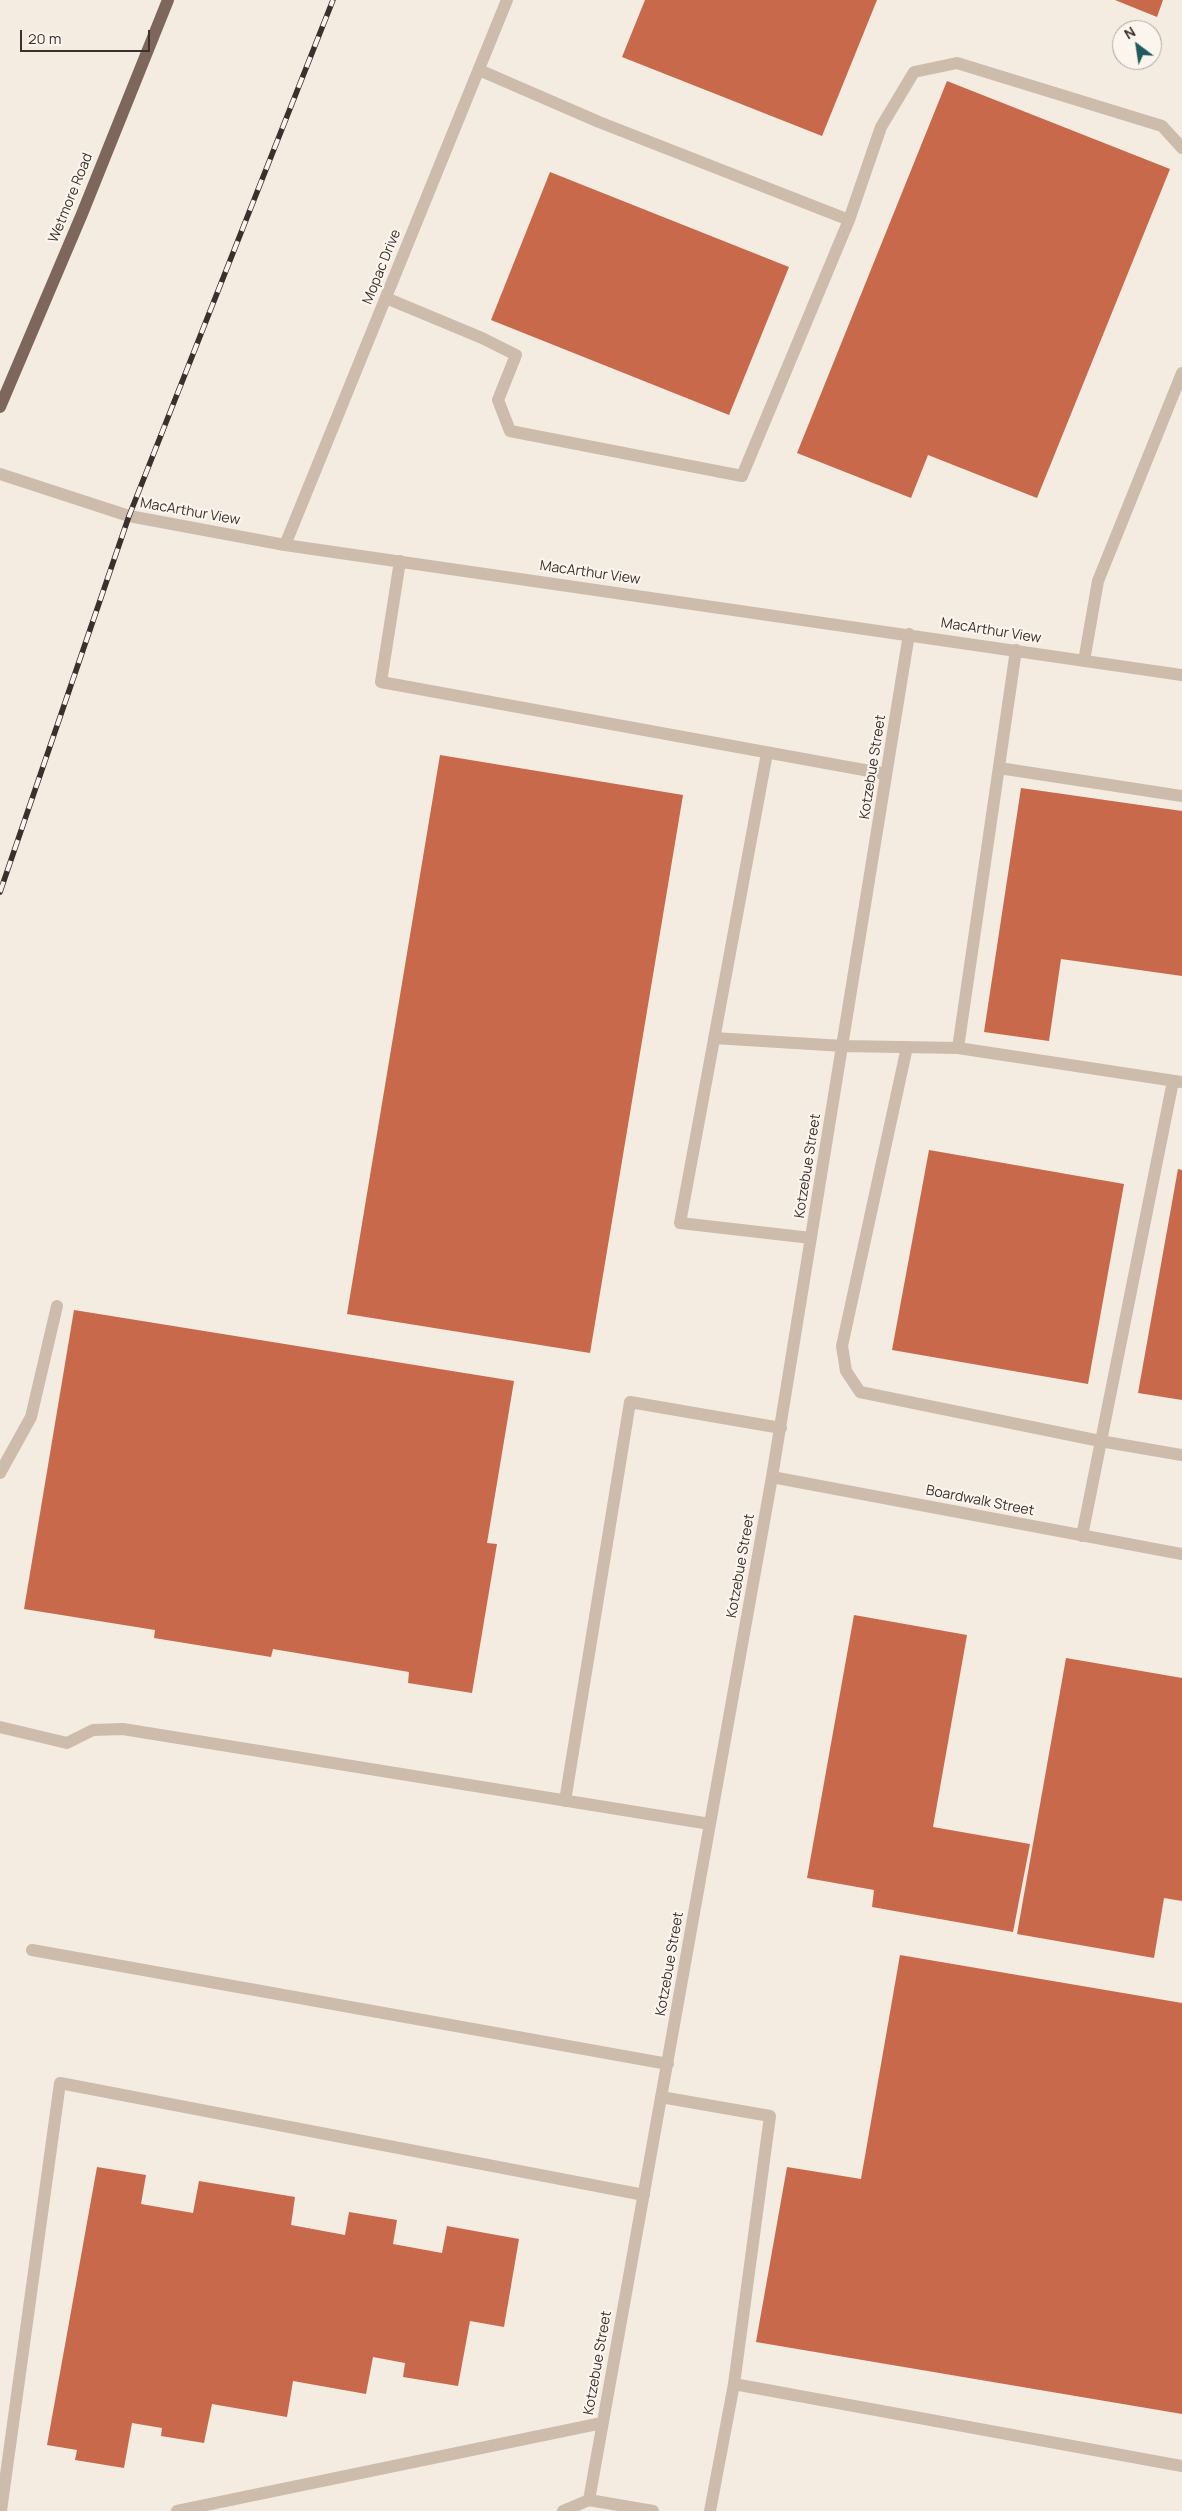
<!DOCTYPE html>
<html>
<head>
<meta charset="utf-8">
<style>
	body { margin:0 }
	#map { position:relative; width:1182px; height:2511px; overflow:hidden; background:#f4ebe1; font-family:Manrope,sans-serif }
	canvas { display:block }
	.north { position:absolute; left:1112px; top:20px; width:50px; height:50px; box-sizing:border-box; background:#fbf5ee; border:1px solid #aea6a0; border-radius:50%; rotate:329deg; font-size:14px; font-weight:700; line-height:20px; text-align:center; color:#3b302b }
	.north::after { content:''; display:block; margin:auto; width:18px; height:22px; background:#1f5a5e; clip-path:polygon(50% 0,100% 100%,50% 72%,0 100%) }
	.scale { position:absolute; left:20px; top:30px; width:130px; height:22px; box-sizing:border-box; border:2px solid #3b302b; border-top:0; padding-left:6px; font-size:15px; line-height:18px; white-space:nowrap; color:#3b302b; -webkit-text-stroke:4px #fbf5ee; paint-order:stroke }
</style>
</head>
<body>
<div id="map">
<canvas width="1182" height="2511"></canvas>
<div class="north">N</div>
<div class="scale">20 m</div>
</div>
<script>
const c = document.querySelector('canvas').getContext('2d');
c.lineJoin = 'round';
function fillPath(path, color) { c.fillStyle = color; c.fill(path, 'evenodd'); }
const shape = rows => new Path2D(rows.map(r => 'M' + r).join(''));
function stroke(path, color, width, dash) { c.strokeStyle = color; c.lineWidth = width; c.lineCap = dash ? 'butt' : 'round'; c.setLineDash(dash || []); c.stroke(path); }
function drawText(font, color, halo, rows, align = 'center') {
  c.font = font + ' Manrope,sans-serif'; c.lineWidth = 4.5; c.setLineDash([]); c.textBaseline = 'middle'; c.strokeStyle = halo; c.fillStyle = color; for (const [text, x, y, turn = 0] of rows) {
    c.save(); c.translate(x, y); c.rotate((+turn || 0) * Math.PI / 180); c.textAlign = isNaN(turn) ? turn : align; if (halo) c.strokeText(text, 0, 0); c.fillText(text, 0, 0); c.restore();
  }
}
const building = shape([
	[645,0,877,0,822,136,622,57],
	[1115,0,1163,0,1157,17],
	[947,81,1170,169,1037,498,928,455,911,498,797,453],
	[550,172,789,267,729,415,491,320],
	[440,755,683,795,590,1353,347,1314],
	[1021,788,1182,811,1182,976,1061,959,1049,1041,984,1032],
	[929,1150,1124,1184,1088,1384,892,1350],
	[1178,1169,1182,1170,1182,1400,1138,1393],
	[74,1310,514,1381,487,1543,497,1544,472,1693,408,1683,409,1672,273,1649,271,1657,154,1638,155,1630,24,1609],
	[854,1615,967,1635,933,1827,1030,1844,1013,1932,872,1907,874,1890,807,1878],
	[1066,1658,1182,1678,1182,1901,1164,1898,1154,1958,1017,1934],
	[900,1955,1182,2003,1182,2414,756,2342,787,2167,861,2179],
	[97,2167,146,2175,141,2204,193,2213,199,2181,295,2197,291,2225,345,2235,349,2212,397,2220,393,2244,442,2253,447,2226,519,2239,504,2327,470,2321,458,2386,403,2377,405,2363,373,2357,366,2394,293,2381,287,2417,212,2404,204,2443,161,2436,162,2428,132,2423,124,2468,75,2460,77,2450,47,2445]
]);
const minor = shape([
	[479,70,599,122,849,220],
	[386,298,482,338,516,355,498,400,510,431,742,476,849,220,881,127,914,72,957,63,1162,126,1182,148],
	[0,474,129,516,285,545,1182,675],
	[285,545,507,0],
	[400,561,381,682,886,774],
	[1016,650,958,1048,1182,1082],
	[1084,661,1098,581,1182,373],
	[767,753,680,1223,811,1238],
	[999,768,1182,796],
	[714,1038,843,1046,958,1048],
	[907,1047,842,1346,846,1371,860,1392,1100,1441,1182,1455],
	[0,1473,31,1417,57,1306],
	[772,1477,1182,1554],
	[1082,1536,1173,1081],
	[0,1727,67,1743,93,1730,123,1729,710,1824],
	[565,1801,630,1402,781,1428],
	[32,1950,668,2064],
	[661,2097,770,2116,734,2384,1182,2466],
	[589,2500,772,1477,909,634],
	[589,2500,653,2511],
	[1,2511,60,2083,644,2195],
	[177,2511,602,2423],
	[563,2511,589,2500],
	[710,2511,734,2384]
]);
const major = shape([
	[0,407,82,214,168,0]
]);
const rail = shape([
	[0,892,129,516,333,0]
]);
const streetNames = [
	["Wetmore Road",71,198,-68],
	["Mopac Drive",382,267,-68],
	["MacArthur View",190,512,10],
	["MacArthur View",590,573,8],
	["MacArthur View",991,631,9],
	["Kotzebue Street",873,767,-81],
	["Kotzebue Street",808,1166,-81],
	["Boardwalk Street",980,1501,11],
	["Kotzebue Street",741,1566,-80],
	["Kotzebue Street",670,1964,-80],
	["Kotzebue Street",598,2363,-80]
];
fillPath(building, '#c8694b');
stroke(minor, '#cdbbac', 12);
stroke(major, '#7d675c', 12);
stroke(rail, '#3b302b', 5.5);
stroke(rail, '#fbf5ee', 4, [11]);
drawText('14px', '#3b302b', '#fbf5ee', streetNames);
</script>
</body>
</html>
